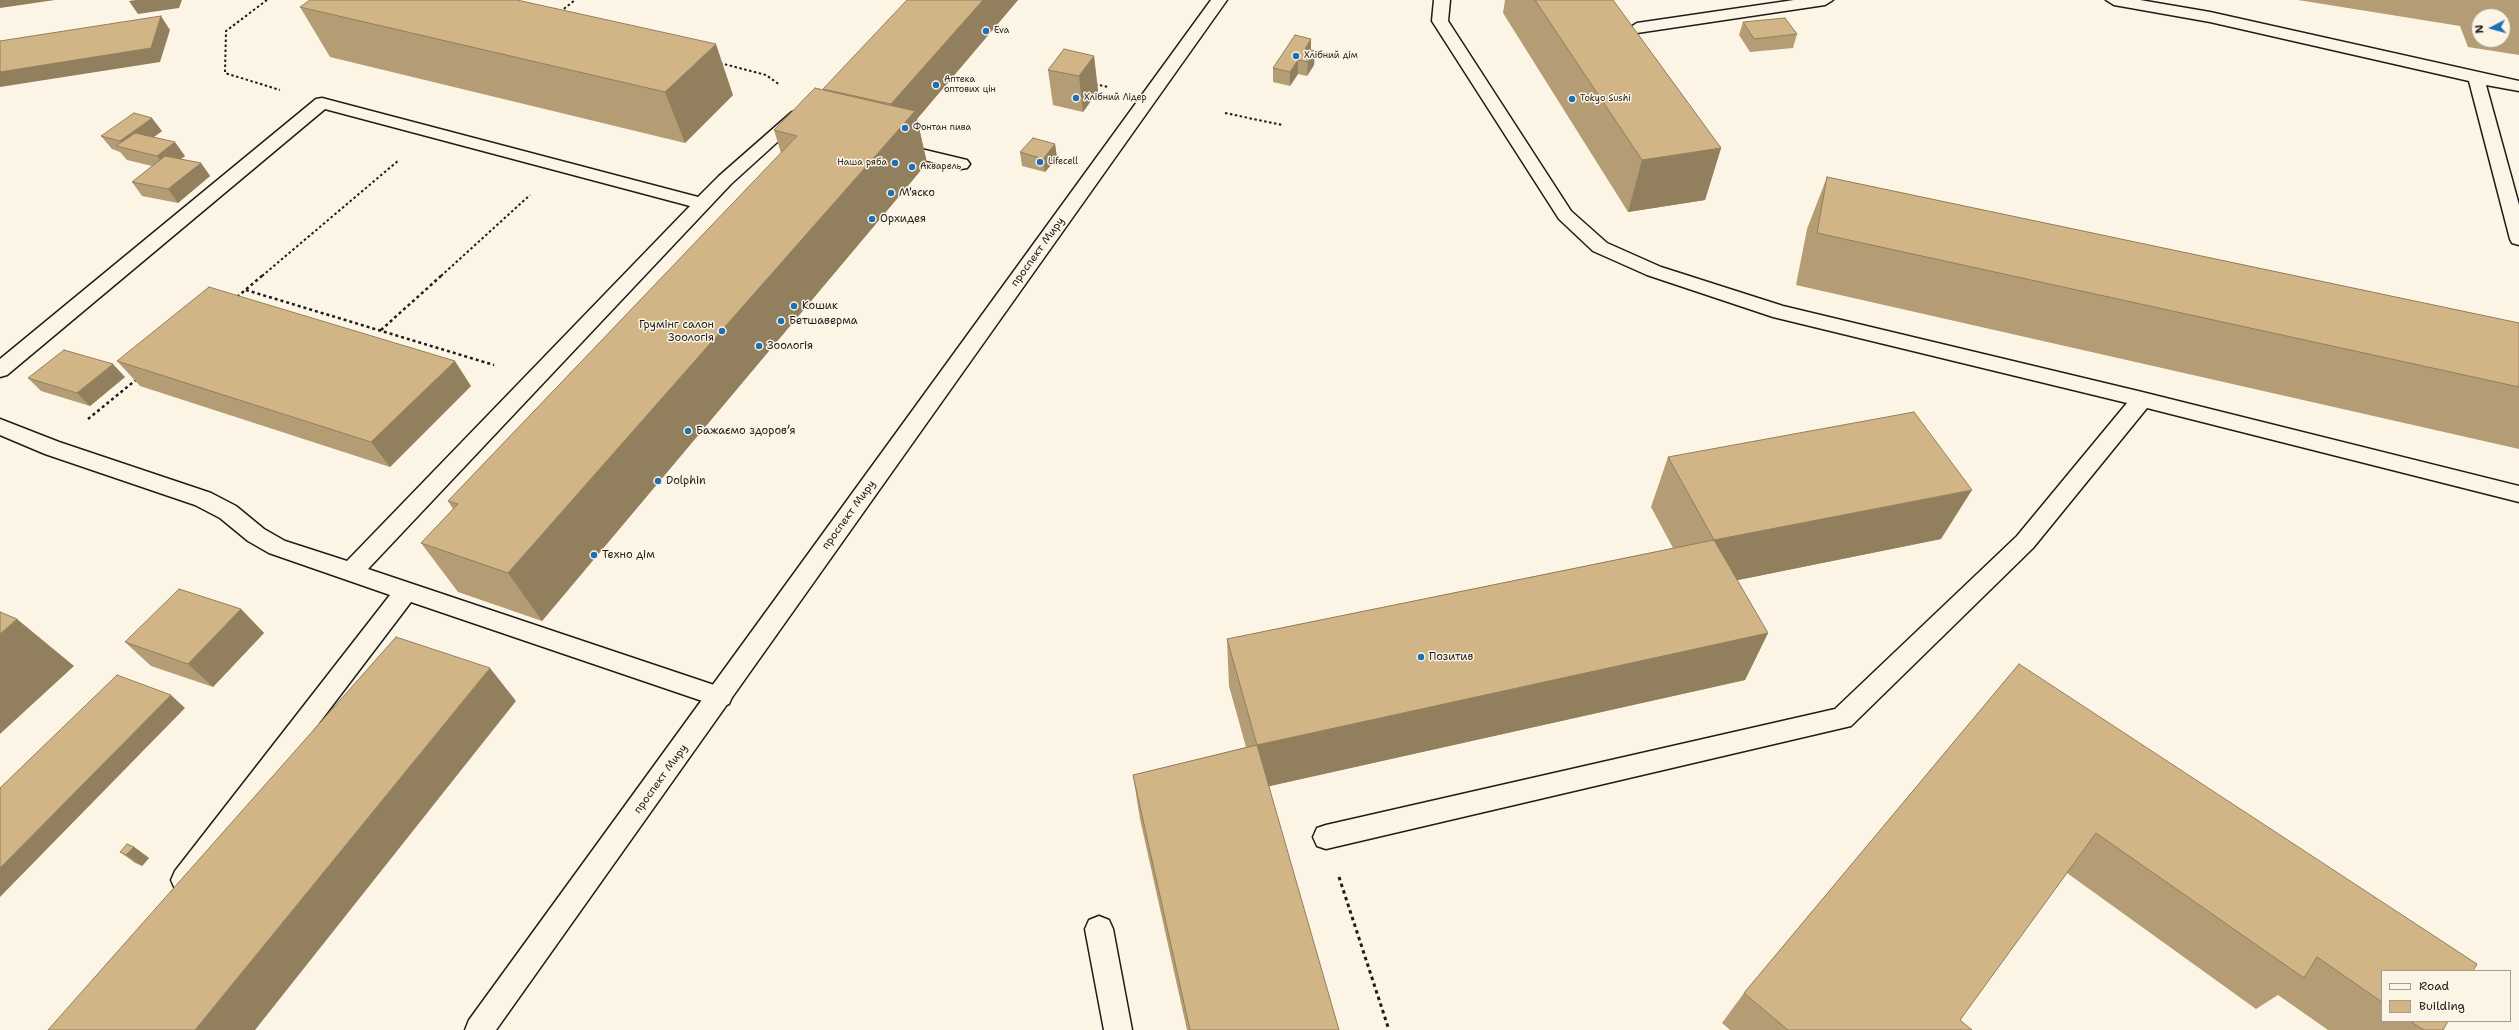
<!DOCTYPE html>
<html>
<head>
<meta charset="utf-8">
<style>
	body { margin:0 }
	#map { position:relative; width:2519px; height:1030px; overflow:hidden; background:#fcf5e5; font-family:"Shantell Sans",sans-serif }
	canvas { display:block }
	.legend { position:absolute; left:2381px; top:970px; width:130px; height:52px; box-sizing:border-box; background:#fcf5e5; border:1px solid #a29e95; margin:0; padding:5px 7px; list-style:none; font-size:12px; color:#1c1c1c }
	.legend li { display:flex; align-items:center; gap:8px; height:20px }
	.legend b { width:20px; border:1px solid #a29e95 }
	.north { position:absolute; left:2471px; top:8px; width:40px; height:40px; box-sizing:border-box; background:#fcf5e5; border:1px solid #a29e95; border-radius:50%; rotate:264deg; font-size:11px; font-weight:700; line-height:16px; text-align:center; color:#1c1c1c }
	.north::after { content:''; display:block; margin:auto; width:14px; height:18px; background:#1f6fb2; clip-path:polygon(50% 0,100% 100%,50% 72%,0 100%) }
</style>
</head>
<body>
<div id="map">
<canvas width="2519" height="1030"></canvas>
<ul class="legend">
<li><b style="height:5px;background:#fcf5e5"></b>Road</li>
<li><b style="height:11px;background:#d1b587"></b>Building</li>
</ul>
<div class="north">N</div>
</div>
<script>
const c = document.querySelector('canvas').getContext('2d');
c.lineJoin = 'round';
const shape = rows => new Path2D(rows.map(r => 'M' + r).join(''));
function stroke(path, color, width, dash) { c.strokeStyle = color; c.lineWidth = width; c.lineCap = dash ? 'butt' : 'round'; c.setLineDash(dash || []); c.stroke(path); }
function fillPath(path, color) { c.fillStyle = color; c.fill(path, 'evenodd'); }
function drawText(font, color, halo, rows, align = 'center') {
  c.font = font + ' "Shantell Sans",sans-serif'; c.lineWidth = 3; c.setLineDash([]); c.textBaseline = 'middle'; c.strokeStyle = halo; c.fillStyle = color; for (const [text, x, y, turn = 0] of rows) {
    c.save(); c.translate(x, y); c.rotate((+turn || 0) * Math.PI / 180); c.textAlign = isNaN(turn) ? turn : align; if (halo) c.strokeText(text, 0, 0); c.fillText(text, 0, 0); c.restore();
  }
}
const pathFar2 = shape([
	[267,0,226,31,225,73,280,90],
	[560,12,575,0],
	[720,63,766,75,780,85],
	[1095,84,1108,87],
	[1225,113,1282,125],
	[262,276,399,160],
	[441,276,530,195]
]);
const pathFar1 = shape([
	[246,290,494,365],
	[237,297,263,275],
	[381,330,442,275],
	[88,419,137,379]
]);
const path = shape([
	[1339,877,1389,1030]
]);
const lane = shape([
	[1434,0,1450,0,1448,21,1571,211,1607,243,1661,267,1783,306,2142,392,2519,486,2519,502,2147,408,2033,548,1851,726,1326,849,1317,846,1313,837,1317,828,1326,825,1835,709,2017,536,2127,403,1773,317,1647,275,1593,251,1559,219,1432,21,1434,0],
	[1794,0,1833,0,1825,5,1637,33,1629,28,1637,23,1794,0],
	[2106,0,2140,0,2210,12,2519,81,2519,91,2486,85,2519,205,2519,245,2512,243,2510,239,2469,81,2210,22,2114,5,2106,0],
	[322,98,698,197,719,176,792,112,798,111,804,112,806,116,731,184,368,569,720,687,729,690,732,697,729,704,720,707,411,602,193,889,184,893,175,889,171,880,175,871,390,595,269,553,248,541,220,518,195,505,45,454,0,435,0,419,59,442,211,493,236,506,264,529,285,541,347,561,690,206,325,109,7,375,0,377,0,359,316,99,322,98],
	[896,143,967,160,970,164,967,168,961,169,890,152,887,148,890,144,896,143],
	[1099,916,1109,920,1113,929,1132,1030,1104,1030,1085,929,1089,920,1099,916]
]);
const primary = shape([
	[1211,0,1227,0,496,1030,465,1030,469,1020,1211,0]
]);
const wall = shape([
	[1018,0,917,119,927,163,542,621,458,592,421,543,453,509,448,501,781,153,774,130,823,90,823,89],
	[1505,0,1613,0,1721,148,1705,200,1628,212,1503,13],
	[2298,0,2519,0,2519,55,2468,47,2460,26],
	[2479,16,2503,16,2503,40,2479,40],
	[300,7,733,95,685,143,330,57],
	[1743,22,1797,34,1793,48,1750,52,1739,35],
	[1311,39,1311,50,1315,51,1314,65,1307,76,1298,74,1290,86,1273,82,1273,68],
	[1094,56,1098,91,1083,112,1053,105,1048,70],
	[162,131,154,137,185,156,181,159,201,163,210,176,178,203,142,196,132,182,152,166,127,160,120,152,112,149,101,136],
	[1055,144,1057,158,1045,172,1022,166,1020,152],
	[1827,177,2519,323,2519,449,1796,285,1807,229],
	[117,361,471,386,390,467,140,386],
	[125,377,90,406,41,391,28,378],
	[1668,457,1941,539,1737,580,1768,633,1745,680,1268,786,1339,1030,1187,1030,1140,819,1133,775,1246,747,1229,686,1227,639,1673,548,1651,507],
	[241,609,264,633,213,687,151,666,125,642],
	[2019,664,2382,971,2382,1021,2448,1021,2443,1030,2328,1030,2278,995,2256,1009,2067,873,1960,1020,1972,1030,1730,1030,1722,1023,1744,993],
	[134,847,149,858,142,866,135,863,120,852]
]);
const shadedWall = shape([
	[0,0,55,0,0,8,0,9],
	[136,0,182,0,179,8,138,14,129,1],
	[983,0,1018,0,917,119,927,163,542,621,508,573,897,131,891,104],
	[161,16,170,30,160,62,0,87,0,72],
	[1311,39,1311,52,1304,62,1305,49],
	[716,44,733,95,685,143,665,92],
	[1315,51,1314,65,1307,76,1308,62],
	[1094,56,1098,91,1083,112,1079,76],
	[1298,60,1298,74,1290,86,1290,72],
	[152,118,162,131,135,151,126,149,120,141],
	[175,142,185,156,167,170,157,156],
	[1055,144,1057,158,1045,172,1043,159],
	[1721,148,1705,200,1628,212,1642,160],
	[201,163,210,176,178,203,168,189],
	[455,361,471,386,390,467,371,442],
	[113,364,125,377,90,406,77,393],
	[1972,490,1941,539,1694,589,1714,540],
	[241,609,264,633,213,687,188,664],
	[17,619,74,666,0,734,0,634],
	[1768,633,1745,680,1257,789,1257,745],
	[490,668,516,701,255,1030,195,1030],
	[171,695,185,708,0,897,0,868],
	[134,847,149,858,142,866,126,855]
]);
const building = shape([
	[310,0,517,0,716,44,665,92,300,7,310,0],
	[907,0,983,0,891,104,823,89,907,0],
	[1535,0,1613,0,1721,148,1642,160,1535,0],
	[161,16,151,48,0,72,0,41,161,16],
	[1785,18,1797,34,1754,39,1743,22,1785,18],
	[1295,35,1311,39,1305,49,1315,51,1308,62,1298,60,1290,72,1273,68,1295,35],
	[1064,49,1094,56,1079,76,1048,70,1064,49],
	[815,88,915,111,508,573,421,543,458,504,448,501,797,136,774,130,815,88],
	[134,113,152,118,120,141,101,136,134,113],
	[135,133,175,142,157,156,116,146,135,133],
	[1033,138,1055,144,1043,159,1020,152,1033,138],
	[165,156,201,163,168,189,132,182,165,156],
	[1827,177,2519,323,2519,387,1817,233,1827,177],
	[209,287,455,361,371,442,117,361,209,287],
	[64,350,113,364,77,393,28,378,64,350],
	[1914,412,1972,490,1714,540,1668,457,1914,412],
	[1714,540,1768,633,1257,745,1227,639,1714,540],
	[179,589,241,609,188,664,125,642,179,589],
	[0,612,17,619,0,634,0,612],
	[396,637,490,668,195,1030,48,1030,396,637],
	[2019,664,2477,964,2473,971,2382,971,2382,1002,2317,957,2304,978,2096,833,1960,1020,1972,1030,1788,1030,1744,993,2019,664],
	[117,675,171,695,0,868,0,788,117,675],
	[1257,745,1339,1030,1190,1030,1133,775,1257,745],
	[127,844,134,847,126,855,120,852,127,844],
	[2410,1021,2448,1021,2443,1030,2424,1030,2410,1021]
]);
const markers = [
	[986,31,4,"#1f6fb2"],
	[1296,56,4,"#1f6fb2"],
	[936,85,4,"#1f6fb2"],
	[1076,98,4,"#1f6fb2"],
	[1572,99,4,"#1f6fb2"],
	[905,128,4,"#1f6fb2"],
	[1040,162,4,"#1f6fb2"],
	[895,163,4,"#1f6fb2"],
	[912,167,4,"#1f6fb2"],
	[891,193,4,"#1f6fb2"],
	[872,219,4,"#1f6fb2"],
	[794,306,4,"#1f6fb2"],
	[781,321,4,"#1f6fb2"],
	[722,331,4,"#1f6fb2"],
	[759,346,4,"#1f6fb2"],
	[688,431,4,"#1f6fb2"],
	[658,481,4,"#1f6fb2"],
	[594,555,4,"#1f6fb2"],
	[1421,657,4,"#1f6fb2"]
];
const farPoinames = [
	["Eva",994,31],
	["Хлібний дім",1304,56],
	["Аптека",944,80],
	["оптових цін",944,90],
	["Хлібний Лідер",1084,98],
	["Tokyo Sushi",1580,99],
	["Фонтан пива",913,128],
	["Lifecell",1048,162],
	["Наша ряба",887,163,"right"],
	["Акварель",920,167]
];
const poiNames = [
	["М'яско",899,193],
	["Орхидея",880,219],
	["Кошик",802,306],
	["Бетшаверма",789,321],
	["Грумінг салон",714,325,"right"],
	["Зоологія",714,338,"right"],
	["Зоологія",767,346],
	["Бажаємо здоровʼя",696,431],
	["Dolphin",666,481],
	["Техно дім",602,555],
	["Позитив",1429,657]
];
const streetNames = [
	["проспект Миру",1038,252,-54],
	["проспект Миру",849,515,-54],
	["проспект Миру",661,779,-54]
];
stroke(lane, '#1c1c1c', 3);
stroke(primary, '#1c1c1c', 3);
stroke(pathFar2, '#1c1c1c', 2, [2.5, 2.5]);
stroke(pathFar1, '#1c1c1c', 2.5, [3, 3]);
stroke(path, '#1c1c1c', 3, [3.5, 3.5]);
fillPath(lane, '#fcf5e5');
fillPath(primary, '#fcf5e5');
fillPath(wall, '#b49c74');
fillPath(shadedWall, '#927f5e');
fillPath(building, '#d1b587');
stroke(building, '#927f5e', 1);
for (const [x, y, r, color] of markers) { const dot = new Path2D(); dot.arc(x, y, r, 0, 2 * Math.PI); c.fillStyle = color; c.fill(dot); stroke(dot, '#fcf5e5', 1.5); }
drawText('9px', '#1c1c1c', '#fcf5e5', farPoinames, 'left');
drawText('11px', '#1c1c1c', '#fcf5e5', poiNames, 'left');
drawText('11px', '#1c1c1c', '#fcf5e5', streetNames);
</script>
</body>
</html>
